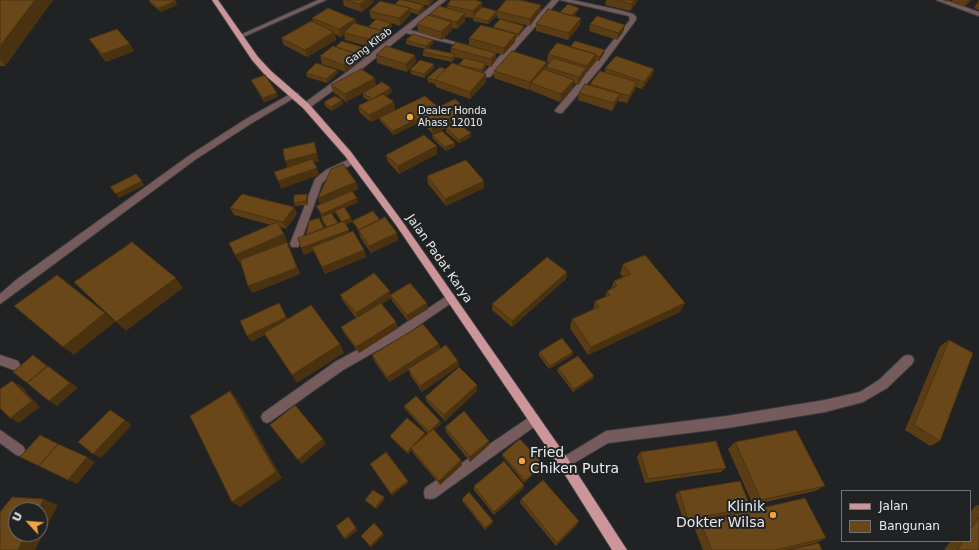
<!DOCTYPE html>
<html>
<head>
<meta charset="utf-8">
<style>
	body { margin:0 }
	#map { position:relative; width:979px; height:550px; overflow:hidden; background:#202224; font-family:"DejaVu Sans",sans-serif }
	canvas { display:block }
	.legend { position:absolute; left:841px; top:490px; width:130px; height:52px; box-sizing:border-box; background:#202224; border:1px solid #717375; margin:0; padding:5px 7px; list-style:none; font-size:12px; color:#ebecee }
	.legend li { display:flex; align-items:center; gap:8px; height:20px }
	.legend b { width:20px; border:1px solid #717375 }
	.north { position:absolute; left:8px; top:502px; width:40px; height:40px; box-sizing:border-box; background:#202224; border:1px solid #717375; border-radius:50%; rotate:296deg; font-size:11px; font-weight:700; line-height:16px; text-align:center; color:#ebecee }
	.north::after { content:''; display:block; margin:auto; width:14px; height:18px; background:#f3a442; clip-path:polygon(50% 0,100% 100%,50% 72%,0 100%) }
</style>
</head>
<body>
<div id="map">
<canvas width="979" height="550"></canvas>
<ul class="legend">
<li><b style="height:5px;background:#cb9599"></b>Jalan</li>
<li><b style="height:11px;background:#694718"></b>Bangunan</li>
</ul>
<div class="north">U</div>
</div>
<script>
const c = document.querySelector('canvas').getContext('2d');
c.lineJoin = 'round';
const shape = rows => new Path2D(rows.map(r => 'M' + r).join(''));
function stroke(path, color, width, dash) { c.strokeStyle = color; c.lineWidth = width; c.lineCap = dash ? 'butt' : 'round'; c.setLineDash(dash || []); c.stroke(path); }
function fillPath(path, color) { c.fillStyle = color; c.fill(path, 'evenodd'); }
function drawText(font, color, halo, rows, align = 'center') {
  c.font = font + ' "DejaVu Sans",sans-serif'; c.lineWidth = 4; c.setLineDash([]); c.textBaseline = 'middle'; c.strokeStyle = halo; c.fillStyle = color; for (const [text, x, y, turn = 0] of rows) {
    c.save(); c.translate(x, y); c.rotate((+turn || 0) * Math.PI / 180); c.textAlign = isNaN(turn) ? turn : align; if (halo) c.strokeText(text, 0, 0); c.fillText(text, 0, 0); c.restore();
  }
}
const minor = shape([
	[318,0,326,0,243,37,238,36,318,0],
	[439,0,446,0,410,30,470,46,470,48,406,33,357,73,309,108,303,108,303,104,351,69,439,0],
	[552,0,559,0,490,77,484,77,484,73,552,0],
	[560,0,572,0,619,10,633,14,636,17,636,20,601,67,562,113,559,113,555,111,556,109,595,63,630,20,629,16,616,13,560,0],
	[936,0,945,0,979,12,979,16,936,0],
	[292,93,298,93,299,95,252,123,196,159,0,304,0,294,16,280,190,155,246,119,292,93],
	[352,158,356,161,355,163,332,174,322,183,300,244,298,247,292,247,290,244,315,179,326,170,352,158],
	[450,294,454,295,455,298,454,301,406,334,343,370,271,421,267,423,263,421,261,417,263,413,335,362,398,328,450,294],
	[0,355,18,361,20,365,18,369,14,370,0,365,0,355],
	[908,355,912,356,914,360,912,364,887,388,863,402,825,412,727,428,608,443,564,469,560,467,558,463,560,459,606,431,727,416,825,400,860,392,879,380,904,356,908,355],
	[534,414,538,416,540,420,538,424,435,498,430,499,425,498,424,493,425,488,534,414],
	[0,430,23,446,25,450,23,454,19,456,15,454,0,443,0,430]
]);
const major = shape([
	[212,0,218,0,258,57,271,71,309,104,351,152,402,221,568,459,627,550,612,550,560,467,396,225,345,156,303,108,265,75,252,60,212,0]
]);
const wall = shape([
	[0,0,53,0,5,66,0,66],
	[343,0,374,0,374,2,362,12,344,6],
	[406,0,434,0,429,6],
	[606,0,638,0,630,11,605,5],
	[942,0,949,0,947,2],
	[952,0,972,0,964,7,951,2],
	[979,0,979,10,974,8],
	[149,1,177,5,161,12,151,4],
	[395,4,424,5,425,9,419,15,410,12,410,15,400,26,388,22,391,23,392,27,383,35,384,38,374,48,345,40,344,34,341,37,335,34,336,40,307,57,284,45,281,38,313,22,312,18,355,19,356,24,368,27,376,20,371,18,369,11],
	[447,5,482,7,497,15,488,24,473,21,473,18,465,17,465,21,457,29,452,28,452,30,442,40,418,32,417,24,430,16,430,14,447,8],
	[541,5,540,12,530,26,497,18,497,11],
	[578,11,574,16,580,25,568,40,536,31,536,24,560,12],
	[590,24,625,25,623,32,617,40,589,31],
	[493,27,524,29,518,37,515,37,515,42,503,55,496,53,496,60,491,67,486,65,486,67,482,73,486,74,486,82,470,99,436,87,435,84,428,82,427,78,446,69,459,65,463,59,455,57,455,58,452,62,423,56,423,52,425,49,406,44,406,40,433,40,433,43,428,49,451,53,451,48,488,51,469,45,469,38,493,28],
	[89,39,130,44,134,51,106,62,94,46],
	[570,47,604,54,599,61,595,60,595,61,586,73,585,73,585,75,578,85,573,83,573,87,560,102,530,90,531,88,529,90,494,78,494,71,546,66,549,62,547,62,548,54],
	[369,49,369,53,363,59,357,58,358,62,346,72,322,64,320,56],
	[376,55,416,62,407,72,377,63],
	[434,64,434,68,424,78,411,74,410,70],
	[605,68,652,76,642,89,636,87,635,90,627,103,618,101,612,111,578,100,579,93,590,85,590,84,605,72],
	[337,70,338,73,327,83,307,77,306,73],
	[251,80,277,93,278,97,264,102,253,84],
	[331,85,376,85,392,92,386,96,394,102,395,110,386,115,438,107,467,110,467,117,458,122,471,137,459,143,446,132,446,128,433,134,421,123,420,122,394,135,380,121,379,118,371,122,360,113,358,106,369,101,363,97,363,93,346,102,333,92],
	[324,102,343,104,332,111,325,106],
	[432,135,455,147,446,151,433,139],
	[437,154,399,174,388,162,386,155],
	[427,176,484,188,446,206,428,184],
	[356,182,358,189,352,192,358,202,345,208,351,218,352,222,346,224,349,232,364,250,366,257,325,274,314,251,304,255,301,248,324,228,326,227,322,221,321,217,322,217,318,209,316,206,320,204,318,198],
	[335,212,341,222,338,223,332,214],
	[307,194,308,197,308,205,295,206,294,203],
	[294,207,297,214,286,229,280,227,287,241,267,250,287,242,300,274,252,293,240,261,239,262,235,255,271,225,234,215,230,208],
	[380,220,397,233,398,240,371,253,360,237,359,232,354,224,352,221],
	[623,264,680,312,588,355,570,328,572,319,593,310,595,301,605,297,607,291,611,289,614,281,623,277,620,274],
	[567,272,566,279,512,327,492,310,492,304],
	[391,294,428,309,408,321,392,301,391,298,382,304,396,322,398,328,359,353,344,333,341,327,356,318,343,301,340,295],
	[949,340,940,441,930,446,905,430,940,346],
	[439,344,440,349,459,366,422,392,410,375,409,370,389,382,374,361,372,355],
	[539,352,573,355,549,369,539,356],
	[558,368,593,379,573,392,557,371],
	[477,391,445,421,427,402,425,397],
	[404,406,440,421,441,424,434,430,461,460,462,465,440,485,413,453,412,450,408,454,391,438,390,436,425,436,428,434,405,409],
	[445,427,489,445,470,462,446,432],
	[735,442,825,486,815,491,753,505,728,449],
	[640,452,726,468,721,472,645,483,637,457],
	[502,454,542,466,524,483,502,456],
	[524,485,523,489,494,515,474,490,474,486],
	[679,491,751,508,745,512,684,522,675,495],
	[462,499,493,523,485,530,462,501],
	[521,499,577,525,556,546,520,503],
	[979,505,979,550,944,550,951,541,970,541,970,513,975,506],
	[700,522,826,538,816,543,785,550,703,550,694,527]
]);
const shadedWall = shape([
	[35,0,53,0,5,66,0,59,0,46],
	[366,0,374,0,374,2,362,12,360,4],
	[428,0,434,0,429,6],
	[634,0,638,0,630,11,632,4],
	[969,0,972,0,964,7],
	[176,1,177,5,161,12,159,8],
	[482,2,482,9,474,17,473,11],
	[424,5,425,9,419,15,419,11],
	[541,5,540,12,530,26,530,19],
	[410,8,410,15,400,26,399,18],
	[579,8,578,11,569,21,570,17],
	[497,11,497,15,488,24,488,21],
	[465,13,465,21,457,29,456,22],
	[581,18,580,25,568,40,569,33],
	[355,19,357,26,344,33,344,34,341,37,339,29],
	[452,22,452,30,442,40,441,32],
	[391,23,392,27,384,35,383,31],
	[625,25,623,32,617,40,618,33],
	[524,26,524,29,518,37,518,34],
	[383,31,384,38,374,48,373,40],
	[334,32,336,40,307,57,305,50],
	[516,34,515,42,503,55,504,48],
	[433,40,433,43,427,50,426,46],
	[130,44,134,51,106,62,102,54],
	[369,49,369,53,363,59,362,55],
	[605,50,604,54,599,61,599,57],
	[496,53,496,60,491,67,491,59],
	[357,54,358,62,346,72,344,65],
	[455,54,455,58,452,62,452,58],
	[596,54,595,61,586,73,587,66],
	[415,55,416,62,407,72,406,64],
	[547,62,545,70,531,83,531,88,529,90,530,82],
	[486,63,486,67,482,74,482,70],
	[434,64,434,68,424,78,424,74],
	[586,68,585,75,578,85,579,77],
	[654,69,652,76,642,89,644,82],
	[337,70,338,73,327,83,326,79],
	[486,74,486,82,470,99,470,92],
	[375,78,376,86,346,102,345,94],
	[574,80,573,87,560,102,561,94],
	[637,82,635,90,627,103,629,96],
	[391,88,392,92,373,103,373,99],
	[277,93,278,97,264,102,263,98],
	[620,94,618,101,612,111,614,103],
	[342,100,343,104,332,111,331,107],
	[394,102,395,110,371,122,369,115],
	[467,110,467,117,433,134,432,127],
	[420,118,420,122,394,135,393,131],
	[471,133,471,137,459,143,459,140],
	[314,142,319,161,288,168,285,161],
	[455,143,455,147,446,151,445,147],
	[437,146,437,154,399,174,398,166],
	[317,168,319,175,281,189,278,181],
	[142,181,145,185,119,198,116,194],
	[484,181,484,188,446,206,445,199],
	[356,182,358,189,321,205,318,198],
	[307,194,308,197,308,205,306,201],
	[357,198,358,202,323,218,322,214],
	[294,207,297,214,286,229,283,222],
	[351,218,352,222,343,226,342,222],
	[349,230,351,237,312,247,314,251,304,255,301,248],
	[397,233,398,240,371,253,369,246],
	[284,234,287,241,239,262,235,255],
	[287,242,300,274,252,293,248,286],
	[364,250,366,257,325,274,322,267],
	[567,272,566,279,512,327,512,321],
	[176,278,183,288,126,331,116,322],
	[390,291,391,298,358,319,356,313],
	[279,303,290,323,251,342,247,336],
	[427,303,428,309,408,321,407,315],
	[685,303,680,312,588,355,591,347],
	[105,313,115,322,74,355,63,347],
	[396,322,398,328,359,353,356,347],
	[340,344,344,353,297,383,292,375],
	[439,344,440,350,389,382,387,377],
	[573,352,573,355,549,369,550,366],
	[458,361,459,366,422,392,420,386],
	[48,366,78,388,57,406,49,401],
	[594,376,593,379,573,392,574,389],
	[12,381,21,386,40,407,19,423,10,418],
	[477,385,477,391,445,421,444,415],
	[230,391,237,399,282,478,240,507,232,502],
	[125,420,132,425,101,458,93,454],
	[440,421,441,424,429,435,429,432],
	[425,433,425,436,411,448,412,450,408,454,407,452],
	[323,439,326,444,302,464,298,460],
	[489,441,489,445,470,462,470,457],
	[87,457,95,462,77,484,68,480],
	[461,460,462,465,440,485,439,481],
	[543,464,542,466,524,483,525,481],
	[408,481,408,483,392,496,391,494],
	[524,485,523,489,494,515,494,512],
	[384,497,385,499,376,510,375,508],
	[44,499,58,505,35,550,18,550,26,534,40,534,40,510,38,510],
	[350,518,358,530,345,540,344,538],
	[493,521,493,523,485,530,485,528],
	[579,521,577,525,556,546,557,543],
	[383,533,384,535,371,548,370,546]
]);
const building = shape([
	[0,0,35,0,0,46,0,0],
	[150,0,174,0,176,1,159,8,149,1,150,0],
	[346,0,366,0,360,4,346,0],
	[399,0,403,0,424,5,419,11,395,4,399,0],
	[451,0,475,0,482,2,473,11,447,5,451,0],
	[506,0,520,0,541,5,530,19,497,11,506,0],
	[616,0,634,0,632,4,616,0],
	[380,1,410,8,399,18,369,11,380,1],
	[568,4,579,8,571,16,560,12,568,4],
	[439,6,465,13,456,22,430,14,439,6],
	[482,7,497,11,488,21,473,17,482,7],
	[328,8,355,19,339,29,312,18,328,8],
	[548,9,581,18,569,33,536,24,548,9],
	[428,15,452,22,441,32,417,24,428,15],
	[597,16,625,25,618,33,590,24,597,16],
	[376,19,391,23,383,31,368,27,376,19],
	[500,19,524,26,518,34,493,27,500,19],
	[311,21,334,32,305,50,281,38,311,21],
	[354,23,383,31,373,40,344,33,354,23],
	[481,25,516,34,504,48,469,38,481,25],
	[117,29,130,44,102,54,89,39,117,29],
	[413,34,433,40,426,46,406,40,413,34],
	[342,41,369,49,362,55,335,47,342,41],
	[575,41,605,50,599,57,596,56,596,54,570,47,575,41],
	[456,42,496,53,491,59,451,48,456,42],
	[557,43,596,54,587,66,548,54,557,43],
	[333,46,357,54,344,65,320,56,333,46],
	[386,46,415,55,406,64,376,55,386,46],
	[426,48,455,54,452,58,423,52,426,48],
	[512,51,547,62,530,82,494,71,512,51],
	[616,56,654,69,644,82,605,68,616,56],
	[464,58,486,63,482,70,459,65,464,58],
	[553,58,586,68,579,77,546,67,553,58],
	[420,60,434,64,424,74,410,70,420,60],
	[316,63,337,70,326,79,306,73,316,63],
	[452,63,486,74,470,92,435,80,452,63],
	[440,67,446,69,435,80,427,78,440,67],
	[361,69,375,78,345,94,331,85,361,69],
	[544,69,574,80,561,94,531,83,544,69],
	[600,71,637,82,629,96,590,84,600,71],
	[265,75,277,93,263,98,251,80,265,75],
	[382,82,391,88,372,99,363,93,382,82],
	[585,84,620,94,614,103,579,93,585,84],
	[383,94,394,102,369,115,358,106,383,94],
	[335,96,342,100,331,107,324,102,335,96],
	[425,96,438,107,420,116,420,118,393,131,379,118,425,96],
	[455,99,467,110,432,127,420,116,455,99],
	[457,122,471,133,459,140,446,128,457,122],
	[442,131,455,143,445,147,432,135,442,131],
	[424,135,437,146,398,166,386,155,424,135],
	[314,142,317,153,285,161,283,149,314,142],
	[312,159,317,168,278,181,274,172,312,159],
	[466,160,484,181,445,199,427,176,466,160],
	[343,164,356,182,318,198,331,169,343,164],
	[136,174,142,181,116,194,110,187,136,174],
	[352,191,357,198,322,214,316,206,352,191],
	[242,194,294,207,283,222,230,208,242,194],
	[307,194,306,201,294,203,294,195,307,194],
	[344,207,351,218,342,222,335,211,344,207],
	[373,211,380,220,359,230,352,221,373,211],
	[331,213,338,223,327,227,321,217,331,213],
	[385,217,397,233,369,246,358,230,385,217],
	[319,218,324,228,306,235,309,221,319,218],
	[344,221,349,230,301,248,298,238,344,221],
	[277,222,284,234,235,255,229,243,277,222],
	[353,231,364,250,322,267,312,247,353,231],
	[132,242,176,278,116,322,74,282,132,242],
	[287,242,297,268,248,286,240,260,287,242],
	[645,255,685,303,591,347,572,319,599,307,595,301,610,295,607,291,617,286,614,281,631,274,623,264,645,255],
	[547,257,567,272,512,321,492,304,547,257],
	[374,273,390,291,356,313,340,295,374,273],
	[57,275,105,313,63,347,14,306,57,275],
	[410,283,427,303,407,315,390,295,410,283],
	[279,303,286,317,247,336,240,321,279,303],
	[381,303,396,322,356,347,341,327,381,303],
	[311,305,340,344,292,375,264,333,311,305],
	[423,324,439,344,387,377,372,355,423,324],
	[562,338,573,352,550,366,539,352,562,338],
	[949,340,973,353,940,441,914,425,949,340],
	[446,345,458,361,420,386,408,369,446,345],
	[33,355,47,366,27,383,13,372,33,355],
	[578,356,594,376,574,389,558,368,578,356],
	[48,366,70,383,49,401,27,383,48,366],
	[459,367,477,385,444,415,425,397,459,367],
	[12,381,32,401,10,418,0,408,0,389,12,381],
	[230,391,276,472,232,502,190,416,230,391],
	[416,396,440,421,429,432,404,406,416,396],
	[295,405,323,439,298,460,270,425,295,405],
	[110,410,125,420,93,454,78,442,110,410],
	[464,411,489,441,470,457,445,427,464,411],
	[407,418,425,433,407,452,390,436,407,418],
	[433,429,461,460,439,481,411,448,433,429],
	[796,430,825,486,761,500,735,442,796,430],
	[40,435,58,444,39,466,20,457,40,435],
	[520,439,543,464,525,481,502,454,520,439],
	[716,441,726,468,648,479,640,452,716,441],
	[58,444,87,457,68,480,39,466,58,444],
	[386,452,408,481,391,494,370,464,386,452],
	[504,461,524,485,494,512,474,486,504,461],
	[543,480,579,521,557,543,521,499,543,480],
	[740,481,751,508,688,519,679,491,740,481],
	[373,490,384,497,375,508,365,500,373,490],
	[469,492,493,521,485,528,462,499,469,492],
	[12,497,44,499,38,510,16,510,16,534,26,534,18,550,0,550,0,512,12,497],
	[805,498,826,538,776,550,712,550,700,522,805,498],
	[348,517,356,528,344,538,336,526,348,517],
	[979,517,979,550,957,550,963,541,970,541,970,530,979,517],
	[374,523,383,533,370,546,361,536,374,523],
	[819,543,822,550,788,550,819,543]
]);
const markers = [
	[410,117,4,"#f3a442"],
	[522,461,4,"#f3a442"],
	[773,515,4,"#f3a442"]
];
const farStreetnames = [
	["Gang Kitab",369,47,-38]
];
const farPoinames = [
	["Dealer Honda",418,111],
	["Ahass 12010",418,123]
];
const streetNames = [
	["Jalan Padat Karya",439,259,55]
];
const nearPoinames = [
	["Fried",530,453],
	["Chiken Putra",530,469],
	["Klinik",765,507,"right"],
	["Dokter Wilsa",765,523,"right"]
];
stroke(minor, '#3c3e40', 2);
stroke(major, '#3c3e40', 2);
fillPath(minor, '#765b5d');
fillPath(major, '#cb9599');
fillPath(wall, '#5a3d15');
fillPath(shadedWall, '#4a3211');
fillPath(building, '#694718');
stroke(building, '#4a3211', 1);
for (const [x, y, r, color] of markers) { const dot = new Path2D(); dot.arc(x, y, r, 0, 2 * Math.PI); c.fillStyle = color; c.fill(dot); stroke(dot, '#202224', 1.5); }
drawText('10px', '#ebecee', '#202224', farStreetnames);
drawText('10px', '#ebecee', '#202224', farPoinames, 'left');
drawText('12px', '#ebecee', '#202224', streetNames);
drawText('14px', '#ebecee', '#202224', nearPoinames, 'left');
</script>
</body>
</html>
